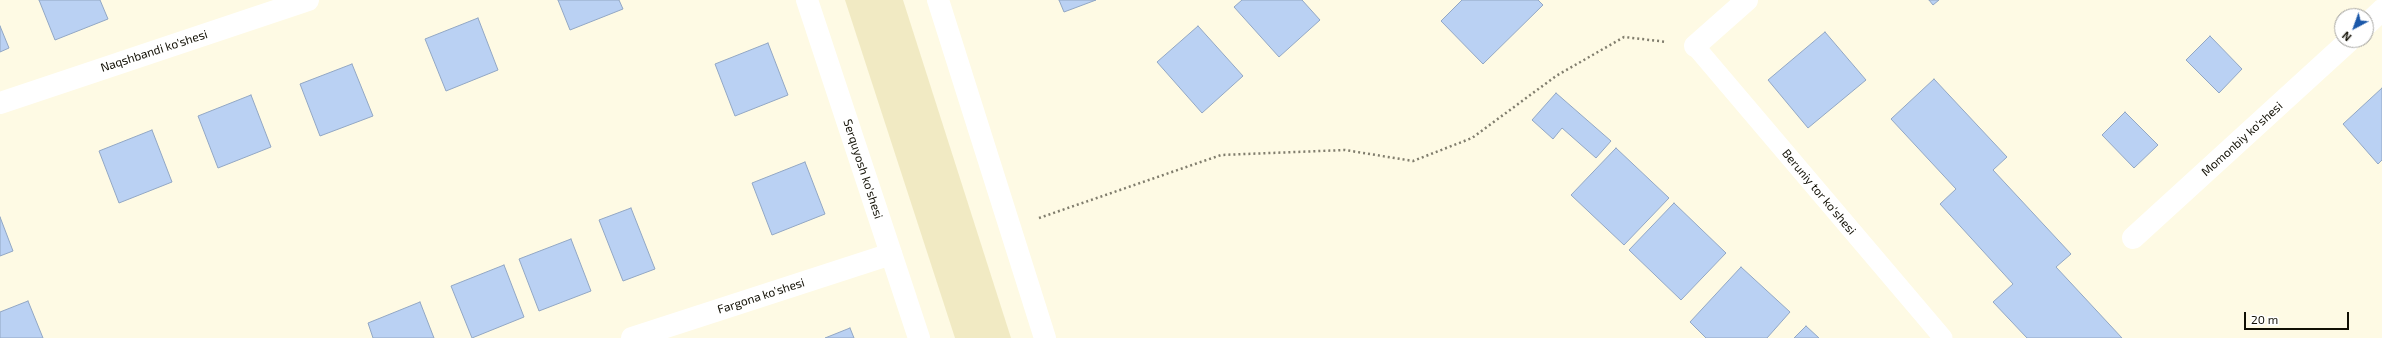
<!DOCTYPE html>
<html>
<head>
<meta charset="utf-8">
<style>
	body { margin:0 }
	#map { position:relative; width:2382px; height:338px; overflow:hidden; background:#fefae4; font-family:"Exo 2",sans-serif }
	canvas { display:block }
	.north { position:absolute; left:2334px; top:8px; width:40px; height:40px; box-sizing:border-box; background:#fff; border:1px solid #a09f9b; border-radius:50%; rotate:221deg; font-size:11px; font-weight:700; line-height:16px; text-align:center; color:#110f04 }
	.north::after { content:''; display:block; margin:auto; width:14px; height:18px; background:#1b58a9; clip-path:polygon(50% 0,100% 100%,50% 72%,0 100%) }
	.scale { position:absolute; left:2244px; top:312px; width:105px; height:18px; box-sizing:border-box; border:2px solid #110f04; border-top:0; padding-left:5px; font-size:12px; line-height:14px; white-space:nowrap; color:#110f04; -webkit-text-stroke:3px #fff; paint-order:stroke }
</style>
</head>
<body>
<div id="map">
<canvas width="2382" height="338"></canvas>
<div class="north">N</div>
<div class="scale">20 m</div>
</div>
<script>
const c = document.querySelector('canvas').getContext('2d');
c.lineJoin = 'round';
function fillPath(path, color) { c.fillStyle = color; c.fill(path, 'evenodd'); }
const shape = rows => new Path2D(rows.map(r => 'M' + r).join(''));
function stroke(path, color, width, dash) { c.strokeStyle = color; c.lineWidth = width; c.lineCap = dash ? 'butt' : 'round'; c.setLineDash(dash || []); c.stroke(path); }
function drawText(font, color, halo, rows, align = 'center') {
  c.font = font + ' "Exo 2",sans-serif'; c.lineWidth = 3; c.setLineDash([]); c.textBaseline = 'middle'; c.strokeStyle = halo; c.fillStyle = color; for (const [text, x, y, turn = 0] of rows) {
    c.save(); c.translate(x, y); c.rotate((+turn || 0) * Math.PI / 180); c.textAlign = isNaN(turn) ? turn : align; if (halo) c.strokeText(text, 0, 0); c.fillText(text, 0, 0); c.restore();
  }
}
const green = shape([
	[845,0,903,0,1011,338,955,338]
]);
const building = shape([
	[39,0,100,0,108,19,55,40,39,0],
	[558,0,619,0,623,9,570,30,558,0],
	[1059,0,1096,0,1064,12,1059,0],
	[1242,0,1302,0,1320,20,1279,57,1234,7,1242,0],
	[1462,0,1538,0,1543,5,1483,64,1441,21,1462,0],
	[1929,0,1939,0,1933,5,1929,0],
	[478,18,498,70,446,91,425,39,478,18],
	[0,26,9,48,0,52,0,26],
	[1198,26,1243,76,1202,113,1157,62,1198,26],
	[1825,32,1866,80,1808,128,1768,80,1825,32],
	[2210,36,2242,69,2219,93,2186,60,2210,36],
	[768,43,788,95,735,116,715,64,768,43],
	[352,64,373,116,320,136,300,84,352,64],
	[1934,79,2007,157,1993,170,2071,254,2056,267,2122,338,2027,338,1993,302,2013,284,1940,204,1956,189,1891,119,1934,79],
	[2382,88,2382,160,2378,164,2343,124,2382,88],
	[1556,93,1611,141,1596,158,1562,128,1553,139,1532,120,1556,93],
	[251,95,271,147,218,168,198,116,251,95],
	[2125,112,2158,145,2134,168,2102,135,2125,112],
	[152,130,172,182,119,203,99,151,152,130],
	[1616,148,1669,198,1624,245,1571,195,1616,148],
	[805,162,825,214,772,235,752,183,805,162],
	[1674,203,1726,253,1681,300,1629,250,1674,203],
	[631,208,655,269,623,281,599,220,631,208],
	[0,217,13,251,0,256,0,217],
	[571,239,591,291,539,311,519,259,571,239],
	[504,265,524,317,472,338,451,286,504,265],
	[1741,267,1790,312,1767,338,1706,338,1690,322,1741,267],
	[28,301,43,338,0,338,0,312,28,301],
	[420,302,434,338,373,338,368,323,420,302],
	[1806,326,1819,338,1794,338,1806,326],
	[850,328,854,338,825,338,850,328]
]);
const path = shape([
	[1039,218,1221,155,1345,150,1413,161,1472,138,1556,76,1624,37,1667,42]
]);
const service = shape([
	[1695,46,1943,338]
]);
const minor = shape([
	[2366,25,2382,10],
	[1695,46,1747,0],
	[0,103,308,0],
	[2133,238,2350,40],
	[632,338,891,254]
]);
const tertiary = shape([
	[807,0,919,338],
	[938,0,1045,338]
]);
const streetNames = [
	["Naqshbandi ko'shesi",154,51,-18],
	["Momonbiy ko'shesi",2242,139,-42],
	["Serquyosh ko'shesi",863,169,72],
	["Beruniy tor ko'shesi",1819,192,50],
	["Fargona ko'shesi",761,296,-18]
];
fillPath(green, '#f1eac3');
fillPath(building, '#bad1f3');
stroke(building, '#92a7c4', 1);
stroke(path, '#807d6d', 2.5, [2, 3]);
stroke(service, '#fff', 19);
stroke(minor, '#fff', 22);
stroke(tertiary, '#fff', 22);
drawText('12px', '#110f04', '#fff', streetNames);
</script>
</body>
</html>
